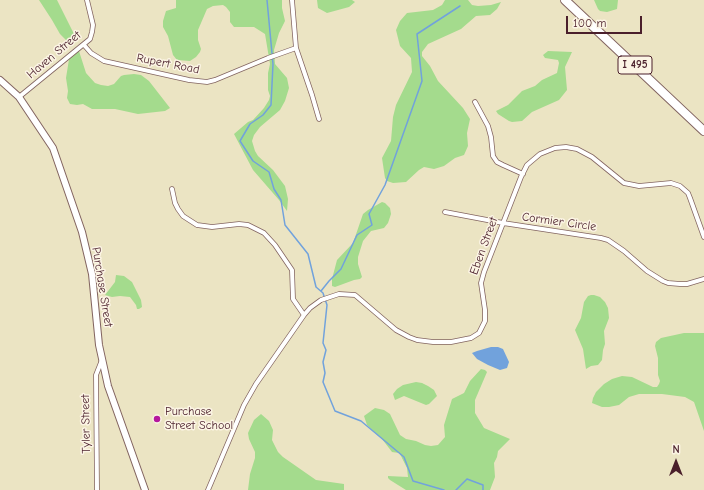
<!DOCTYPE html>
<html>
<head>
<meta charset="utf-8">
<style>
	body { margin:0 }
	#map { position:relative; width:704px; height:490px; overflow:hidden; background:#ebe4c3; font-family:"Comic Neue",sans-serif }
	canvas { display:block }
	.north { position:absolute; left:656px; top:442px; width:40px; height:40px; -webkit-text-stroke:3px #fcf5e5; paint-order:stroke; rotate:0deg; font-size:11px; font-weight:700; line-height:16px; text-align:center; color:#4a1f2b }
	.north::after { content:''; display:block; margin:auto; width:14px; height:18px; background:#4a1f2b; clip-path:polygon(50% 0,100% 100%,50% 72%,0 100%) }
	.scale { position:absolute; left:566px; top:16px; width:76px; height:18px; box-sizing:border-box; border:2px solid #4a1f2b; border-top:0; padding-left:5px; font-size:12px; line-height:14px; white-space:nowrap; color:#4a1f2b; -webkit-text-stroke:3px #fcf5e5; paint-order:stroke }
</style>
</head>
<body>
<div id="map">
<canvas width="704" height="490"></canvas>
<div class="north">N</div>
<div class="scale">100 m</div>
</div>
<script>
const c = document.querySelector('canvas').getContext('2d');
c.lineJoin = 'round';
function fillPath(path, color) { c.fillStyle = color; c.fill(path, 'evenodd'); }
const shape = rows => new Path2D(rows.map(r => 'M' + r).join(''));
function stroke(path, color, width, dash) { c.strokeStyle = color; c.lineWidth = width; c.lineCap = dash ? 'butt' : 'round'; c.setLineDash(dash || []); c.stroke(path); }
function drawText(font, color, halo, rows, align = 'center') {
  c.font = font + ' "Comic Neue",sans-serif'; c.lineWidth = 3; c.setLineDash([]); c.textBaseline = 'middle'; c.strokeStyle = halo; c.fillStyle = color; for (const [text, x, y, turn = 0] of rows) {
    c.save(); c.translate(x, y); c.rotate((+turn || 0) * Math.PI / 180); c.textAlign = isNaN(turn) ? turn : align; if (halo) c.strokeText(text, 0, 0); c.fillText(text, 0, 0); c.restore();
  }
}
const green = shape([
	[39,0,57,0,74,34,71,39,67,41,60,34,52,20],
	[176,0,282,0,282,8,285,21,279,33,274,50,275,64,287,78,289,88,285,101,280,110,260,127,254,135,252,141,255,151,258,156,273,170,285,186,288,199,287,211,279,200,253,170,234,134,248,122,253,120,264,108,269,100,270,96,268,90,268,73,270,64,265,34,254,27,234,27,230,22,230,12,226,7,223,5,213,6,207,9,198,30,198,40,201,49,200,52,196,57,190,61,177,60,173,55,168,36,163,27,163,21,166,11,176,8],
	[317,0,352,0,355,2,349,7,327,13,318,8],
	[445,0,468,0,472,5,478,6,491,5,501,2,497,9,490,15,476,16,461,29,428,44,422,52,422,56,430,66,438,81,463,108,470,119,467,133,468,146,464,155,455,158,444,166,434,169,424,167,419,170,406,182,393,183,387,181,385,178,382,158,391,141,393,117,396,105,412,72,411,58,400,46,396,30,400,21,407,13,433,10,442,5],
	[594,0,618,0,617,9,607,12,600,11,598,9],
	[72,51,79,51,86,73,95,83,101,85,108,86,114,84,121,76,124,75,134,74,141,75,149,81,170,108,165,111,138,114,115,109,92,109,83,104,77,105,70,104,67,98,68,91,66,78,70,53],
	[548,51,572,52,565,67,567,90,559,100,532,112,522,121,512,122,509,121,498,114,496,111,508,105,522,91,535,86,542,80,557,73,559,63,558,60,545,58,543,55],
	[382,202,385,203,390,208,391,214,388,223,384,228,371,231,363,241,358,257,358,264,362,277,360,279,354,280,335,287,332,286,332,279,337,260,353,243,363,214,368,210],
	[116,275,124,276,132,282,141,300,142,307,139,309,137,309,136,305,130,297,120,296,112,297,105,295,115,282],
	[591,295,594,295,600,297,605,302,608,308,609,318,604,331,605,344,603,350,602,360,598,365,591,366,586,369,583,349,575,330,581,318,584,302,588,296],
	[684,333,704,333,704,431,694,402,685,397,662,394,639,394,629,397,619,405,609,407,602,407,592,403,593,398,596,392,604,384,612,379,622,376,632,377,653,387,657,387,659,384,660,381,658,375,658,358,655,346,656,342,661,338],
	[481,369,485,370,487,372,475,400,475,413,484,428,510,439,498,451,497,457,494,463,495,477,490,490,406,490,390,480,388,478,388,476,408,477,407,468,401,456,399,453,392,452,382,439,367,425,364,416,375,408,384,410,390,414,400,435,406,439,416,441,425,445,431,446,438,445,445,437,444,425,452,399,464,393,470,381],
	[416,382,422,383,428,386,434,390,437,396,429,404,426,405,404,396,395,400,393,394,397,389,403,385],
	[261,414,269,421,273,430,272,440,278,452,283,457,316,480,344,484,344,490,248,490,250,474,255,458,255,452,249,439,248,433,254,420]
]);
const water = shape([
	[491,347,498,347,503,349,509,362,507,368,500,370,488,365,477,359,472,353,477,351]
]);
const stream = shape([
	[267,0,273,64,271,105,263,115,250,124,240,141,253,161,269,172,274,189,281,200,285,225,308,254,316,287,323,293,327,305,323,343,326,350,323,362,325,373,323,382,335,411,361,421,404,457,413,481,444,490],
	[321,291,329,281,341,269,357,235,372,225,369,214,385,185,422,81,417,34,460,6],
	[456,490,467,479,483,485,483,490]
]);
const minor = shape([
	[292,0,296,48,312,95,319,119],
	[84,45,91,53,104,61,189,80,207,82,215,80,268,58,296,48],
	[19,97,90,39,92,32,93,25,87,0],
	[475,102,488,126,491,137,493,156,497,162,503,165,523,174],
	[172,189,175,203,178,209,183,216,197,225,212,227,239,224,248,225,264,233,275,245,292,270,293,299,304,315],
	[445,212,503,223,601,238,608,240,624,251,647,271,663,281,668,283,680,284,687,284,704,279],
	[97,490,96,375,102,360],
	[208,490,244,405,256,384,304,315,310,308,321,300,339,294,355,295,396,330,409,337,417,340,433,342,451,342,471,338,479,333,485,321,485,310,481,283,484,272,521,177,527,165,540,154,555,148,566,147,577,149,592,157,624,183,639,186,671,183,680,186,688,193,690,198,704,237]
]);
const secondary = shape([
	[0,80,19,97,53,148,82,232,92,274,99,345,108,386,145,490]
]);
const motorway = shape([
	[565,0,704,131]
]);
const markers = [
	[157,419,4,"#b5179e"]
];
const shields = [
	[635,65,34]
];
const shieldNames = [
	["I 495",635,65]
];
const streetNames = [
	["Haven Street",54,55,-40],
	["Rupert Road",168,64,11],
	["Cormier Circle",559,222,8],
	["Eben Street",484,246,-70],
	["Purchase Street",102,287,81],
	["Tyler Street",86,424,-91]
];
const poiNames = [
	["Purchase",165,412],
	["Street School",165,426]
];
fillPath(green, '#a4db8d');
fillPath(water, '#71a2dc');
stroke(stream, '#71a2dc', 1.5);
stroke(minor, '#826460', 5.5);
stroke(secondary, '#826460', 8);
stroke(motorway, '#826460', 10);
stroke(minor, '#fff', 4);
stroke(secondary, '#fff', 6);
stroke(motorway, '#fff', 8);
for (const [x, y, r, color] of markers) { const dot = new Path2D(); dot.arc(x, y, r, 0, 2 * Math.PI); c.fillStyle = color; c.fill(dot); stroke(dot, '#fcf5e5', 1.5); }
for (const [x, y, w] of shields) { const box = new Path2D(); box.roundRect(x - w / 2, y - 9, w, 18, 3); c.fillStyle = '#fcf5e5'; c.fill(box); stroke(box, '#4a1f2b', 1); }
drawText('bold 11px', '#4a1f2b', null, shieldNames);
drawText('12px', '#4a1f2b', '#fcf5e5', streetNames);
drawText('12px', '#4a1f2b', '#fcf5e5', poiNames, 'left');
</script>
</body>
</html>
